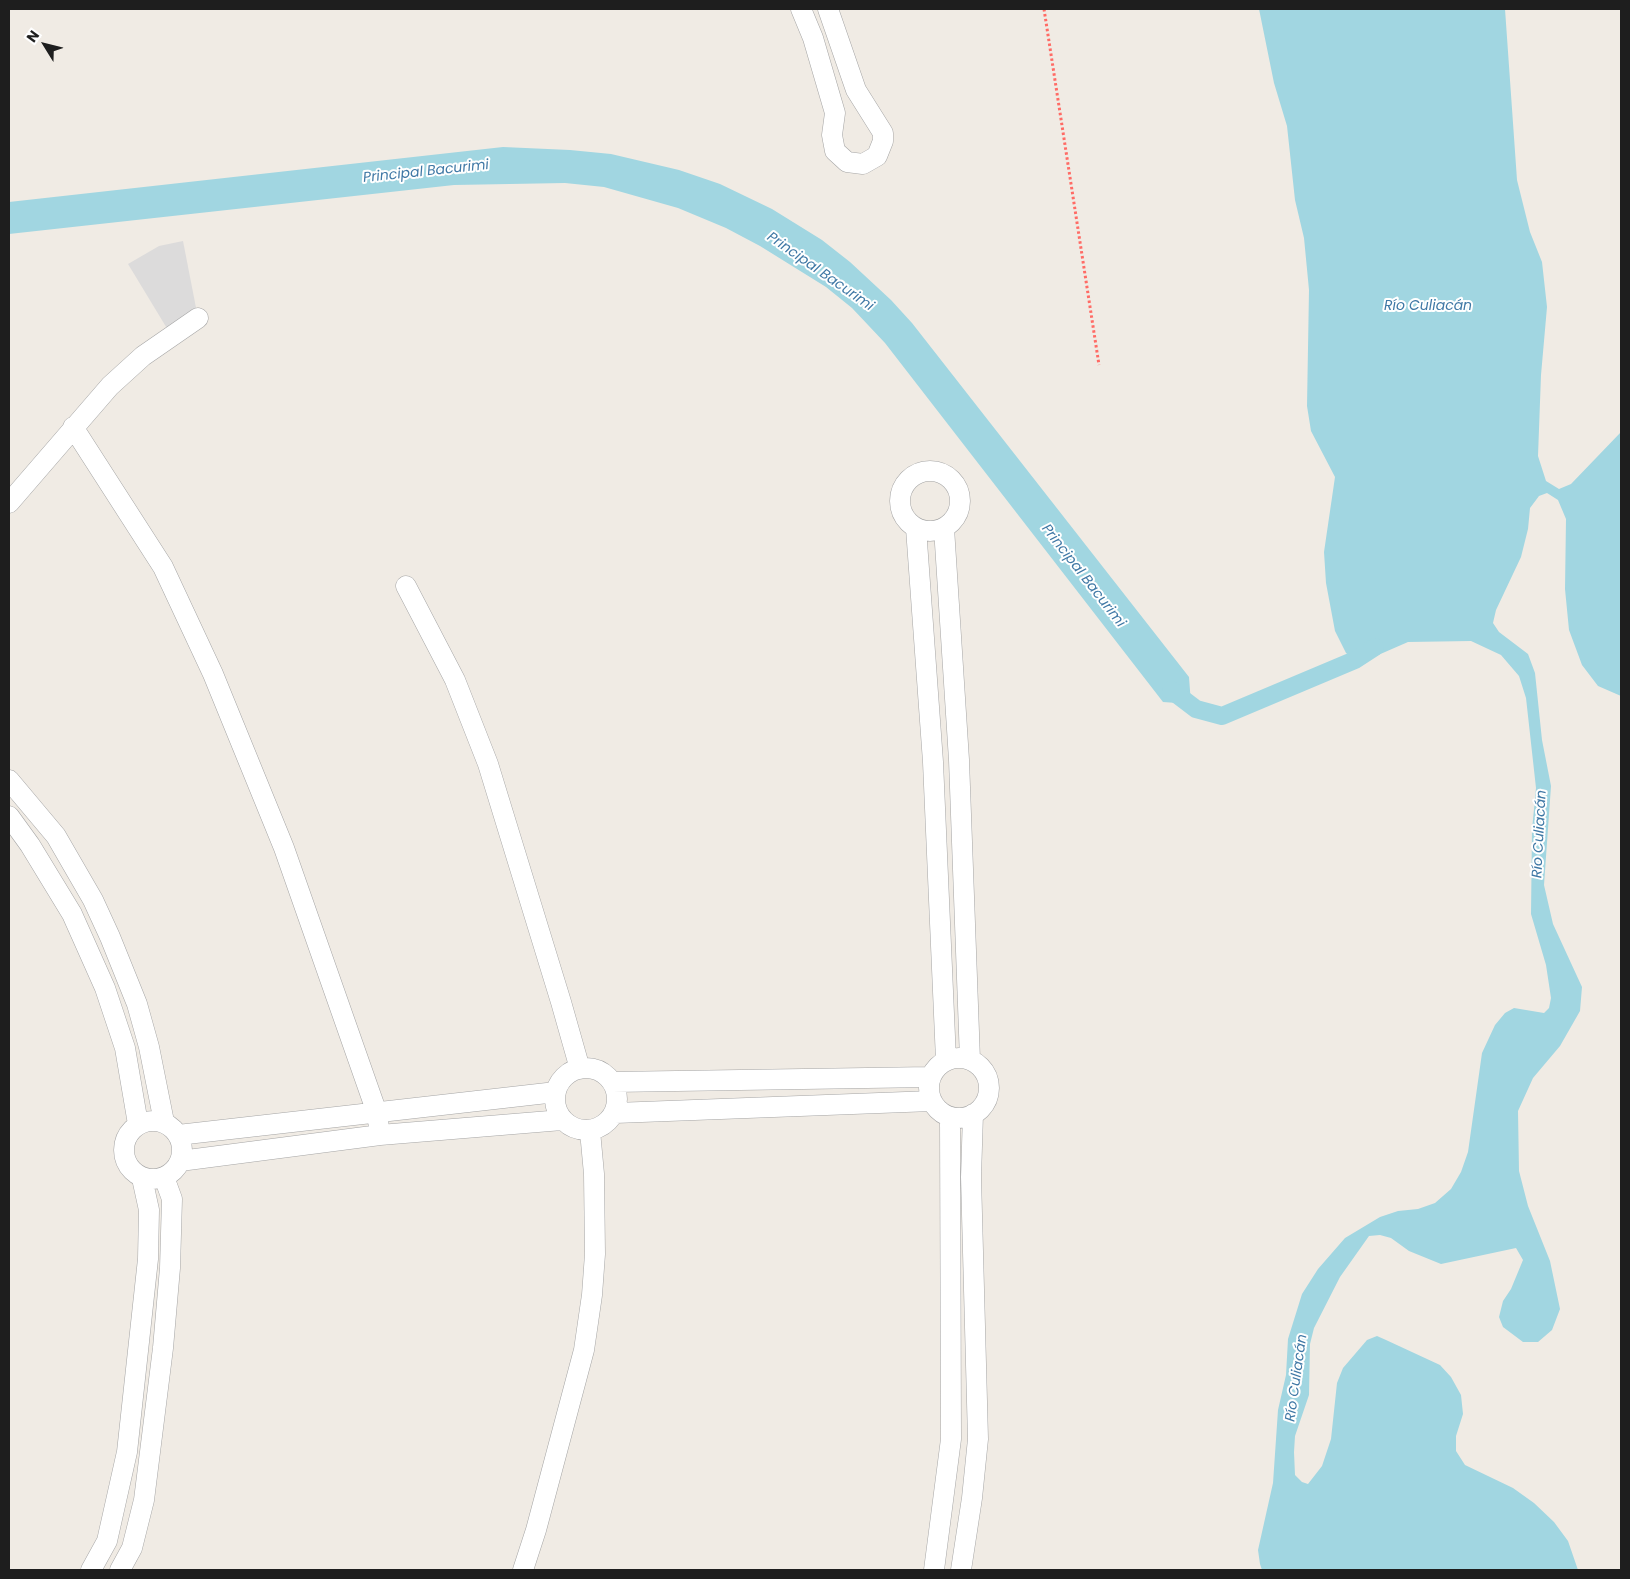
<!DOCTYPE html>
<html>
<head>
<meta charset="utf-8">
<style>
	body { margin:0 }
	#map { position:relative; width:1630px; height:1579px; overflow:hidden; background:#f0ebe4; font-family:Poppins,sans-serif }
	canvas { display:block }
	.frame { position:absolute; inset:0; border:10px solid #1e1e1e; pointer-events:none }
	.north { position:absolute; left:20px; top:20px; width:50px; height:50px; -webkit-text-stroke:4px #fff; paint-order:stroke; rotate:306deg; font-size:14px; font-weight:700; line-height:20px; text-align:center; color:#1e1e1e }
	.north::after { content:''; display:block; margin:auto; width:18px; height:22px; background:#1e1e1e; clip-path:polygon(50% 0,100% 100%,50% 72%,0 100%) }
</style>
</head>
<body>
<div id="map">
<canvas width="1630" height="1579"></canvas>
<div class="frame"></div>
<div class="north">N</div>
</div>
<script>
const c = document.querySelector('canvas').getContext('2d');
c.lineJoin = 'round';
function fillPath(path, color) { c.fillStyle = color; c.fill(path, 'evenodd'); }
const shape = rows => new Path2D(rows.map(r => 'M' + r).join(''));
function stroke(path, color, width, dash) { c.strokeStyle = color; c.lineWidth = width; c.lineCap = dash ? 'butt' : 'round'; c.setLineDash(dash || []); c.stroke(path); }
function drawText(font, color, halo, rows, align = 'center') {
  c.font = font + ' Poppins,sans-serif'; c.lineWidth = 4; c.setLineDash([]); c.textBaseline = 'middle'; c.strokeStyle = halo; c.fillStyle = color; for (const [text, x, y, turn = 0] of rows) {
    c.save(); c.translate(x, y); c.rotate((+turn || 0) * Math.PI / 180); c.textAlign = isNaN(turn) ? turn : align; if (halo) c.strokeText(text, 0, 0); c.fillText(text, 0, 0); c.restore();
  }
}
const residential = shape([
	[183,241,198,318,171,335,128,264,159,246]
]);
const water = shape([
	[1259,9,1505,9,1517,180,1530,232,1542,262,1547,307,1541,375,1538,456,1546,481,1559,489,1571,484,1621,432,1621,696,1598,686,1582,665,1569,630,1565,589,1566,519,1558,500,1547,493,1539,496,1530,508,1528,529,1521,557,1496,610,1493,623,1499,632,1528,654,1535,673,1542,740,1551,786,1544,885,1553,924,1582,987,1580,1011,1560,1046,1533,1078,1518,1111,1519,1171,1528,1206,1550,1261,1560,1309,1552,1330,1538,1342,1523,1342,1503,1327,1499,1317,1503,1301,1511,1289,1523,1260,1516,1248,1441,1264,1409,1251,1391,1238,1380,1235,1369,1236,1340,1277,1314,1328,1310,1344,1309,1395,1295,1436,1294,1452,1295,1475,1302,1482,1308,1484,1322,1466,1331,1439,1337,1383,1343,1368,1367,1340,1377,1336,1386,1340,1440,1365,1451,1377,1461,1395,1463,1414,1456,1436,1456,1451,1465,1465,1513,1488,1534,1503,1554,1522,1568,1541,1578,1570,1262,1570,1260,1564,1258,1550,1273,1483,1278,1410,1286,1375,1288,1339,1302,1294,1318,1269,1345,1238,1380,1217,1398,1211,1418,1209,1435,1203,1451,1189,1461,1172,1468,1152,1482,1053,1495,1025,1505,1013,1514,1008,1544,1013,1549,1008,1551,998,1546,965,1531,914,1532,830,1536,788,1526,698,1519,676,1501,655,1471,641,1408,642,1369,659,1355,660,1346,653,1335,631,1326,583,1324,552,1335,477,1311,431,1307,406,1309,290,1304,238,1295,200,1287,126,1274,83],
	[503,147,570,150,611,154,679,170,720,184,772,209,822,240,850,262,891,300,912,323,1189,677,1191,704,1163,702,885,343,852,308,826,287,760,246,726,228,678,208,604,187,565,183,454,185,9,234,9,202]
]);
const canal = shape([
	[1171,690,1196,709,1222,716,1355,660,1375,647]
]);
const path = shape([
	[1044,9,1099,365]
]);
const minor = shape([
	[801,9,813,38,835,113,832,135,835,151,847,162,863,164,877,156,883,141,883,133,856,90,828,9],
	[73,427,163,567,213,674,284,848,377,1113,380,1135],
	'900 501a30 30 0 1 1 60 0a30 30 0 1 1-60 0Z',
	[9,503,110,386,143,356,198,318],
	[916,528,933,762,946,1060],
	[944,528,959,760,970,1060],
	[406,586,455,680,488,764,561,1002,580,1069],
	[9,780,56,836,93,900,110,937,137,1004,149,1047,164,1122],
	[9,816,30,845,72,914,105,988,125,1048,138,1124],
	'929 1088a30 30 0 1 1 60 0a30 30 0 1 1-60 0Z',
	'555 1099a31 31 0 1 1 62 0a31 31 0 1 1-62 0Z',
	[613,1082,930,1077],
	[615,1113,932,1101],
	'124 1150a29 29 0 1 1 58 0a29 29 0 1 1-58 0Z',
	[178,1135,556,1092],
	[180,1161,380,1135,562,1120],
	[91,1570,107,1541,127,1452,148,1259,149,1210,142,1178],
	[120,1570,132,1548,144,1500,163,1348,170,1268,172,1199,164,1177],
	[523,1570,536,1530,584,1350,592,1295,595,1254,594,1174,590,1131],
	[934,1570,951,1439,950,1117],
	[961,1570,972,1498,978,1439,971,1177,973,1114]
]);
const waterNames = [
	["Principal Bacurimi",426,172,-6],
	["Principal Bacurimi",820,272,35],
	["Río Culiacán",1428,306],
	["Principal Bacurimi",1083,576,52],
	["Río Culiacán",1540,834,-87],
	["Río Culiacán",1297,1378,-82]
];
fillPath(residential, '#dcdbdb');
fillPath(water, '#a1d6e1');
stroke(canal, '#a1d6e1', 18);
stroke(minor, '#a5a5a5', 21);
stroke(path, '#ff6b65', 3, [2.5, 2.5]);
stroke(minor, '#fff', 20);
drawText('italic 14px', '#3f78a5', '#fff', waterNames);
</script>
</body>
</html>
